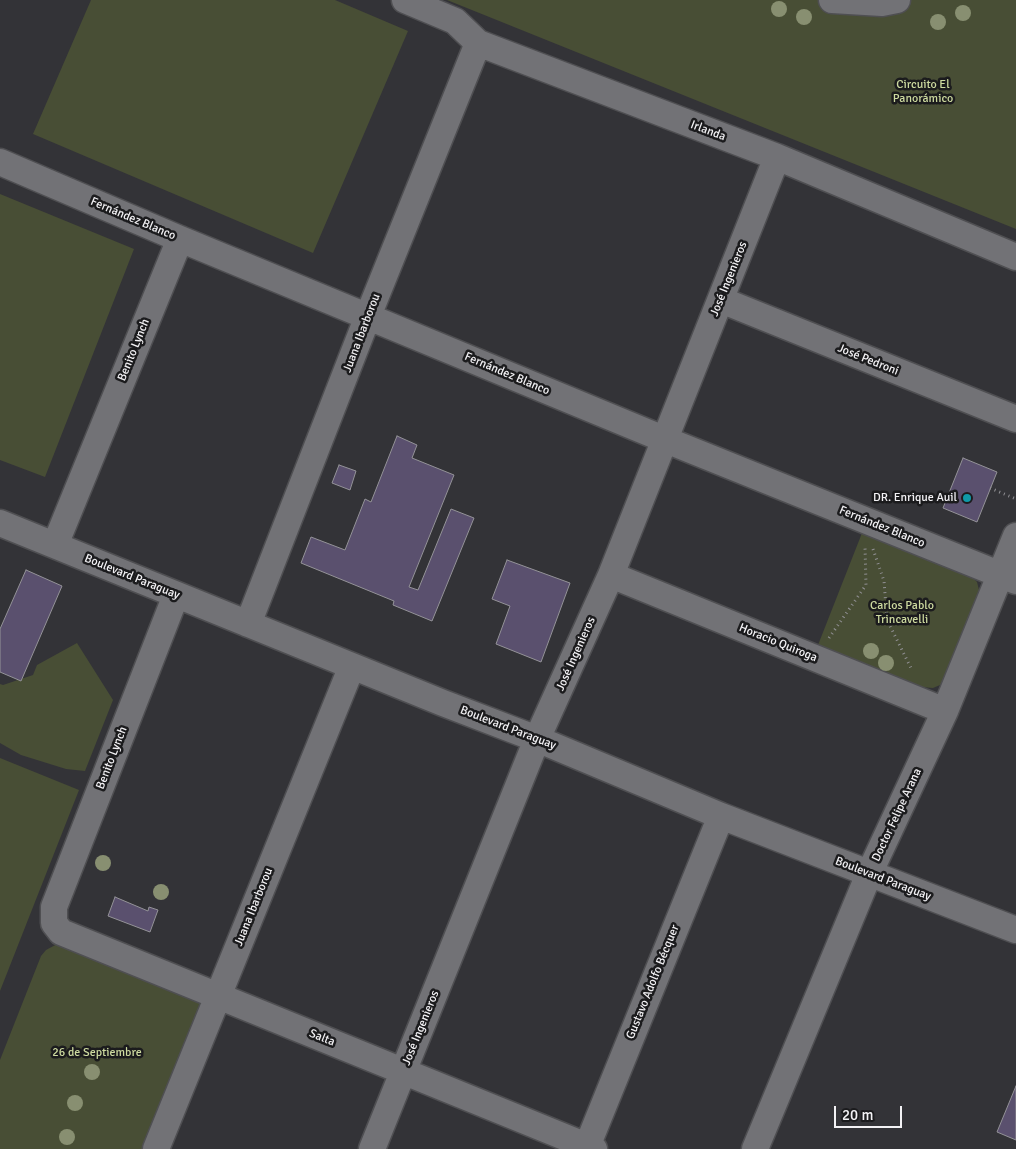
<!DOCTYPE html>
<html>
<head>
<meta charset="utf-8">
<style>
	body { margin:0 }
	#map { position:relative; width:1016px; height:1149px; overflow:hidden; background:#333337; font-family:Signika,sans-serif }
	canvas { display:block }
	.scale { position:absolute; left:834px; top:1106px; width:68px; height:22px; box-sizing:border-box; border:2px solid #f3f2f5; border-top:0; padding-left:6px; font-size:15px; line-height:18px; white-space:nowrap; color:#f3f2f5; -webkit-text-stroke:4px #1b1b1d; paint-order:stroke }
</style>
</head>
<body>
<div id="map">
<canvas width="1016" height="1149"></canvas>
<div class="scale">20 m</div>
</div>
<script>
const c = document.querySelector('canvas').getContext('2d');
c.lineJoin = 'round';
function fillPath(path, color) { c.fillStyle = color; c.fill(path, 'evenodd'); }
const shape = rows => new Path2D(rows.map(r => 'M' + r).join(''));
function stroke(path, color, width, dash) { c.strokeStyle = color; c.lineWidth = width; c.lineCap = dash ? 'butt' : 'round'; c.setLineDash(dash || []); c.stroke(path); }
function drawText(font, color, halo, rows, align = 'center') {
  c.font = font + ' Signika,sans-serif'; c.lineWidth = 5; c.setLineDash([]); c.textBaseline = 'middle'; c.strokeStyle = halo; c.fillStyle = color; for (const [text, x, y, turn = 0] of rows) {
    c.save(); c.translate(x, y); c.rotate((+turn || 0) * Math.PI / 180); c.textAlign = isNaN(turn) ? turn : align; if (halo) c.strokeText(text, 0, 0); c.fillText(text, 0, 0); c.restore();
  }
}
const green = shape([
	[91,0,335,0,408,31,313,253,33,134],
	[447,0,1016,0,1016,229],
	[0,194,134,249,45,477,0,460],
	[862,533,973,578,977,582,980,594,944,681,940,685,933,688,921,687,818,645],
	[77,643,113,700,85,771,66,769,21,755,0,743,0,684,3,685,33,675,37,665],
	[0,758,79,790,0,991],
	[59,943,194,994,205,1006,154,1149,0,1149,0,1060,41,956,46,950]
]);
const building = shape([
	[397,436,417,445,412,458,454,475,409,587,418,590,451,509,474,518,432,621,393,605,394,601,301,563,311,537,345,550,365,499,371,502,397,436],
	[963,458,997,472,977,522,943,508,963,458],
	[339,465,356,471,350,490,332,483,339,465],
	[507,560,570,583,541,662,496,644,510,606,492,599,507,560],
	[26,570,62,586,21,681,0,672,0,629,26,570],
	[115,897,148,911,149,907,158,910,150,932,108,916,115,897],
	[1016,1086,1016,1140,997,1132,1016,1086]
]);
const path = shape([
	[990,488,1016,499],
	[873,549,884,581,887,620,912,670],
	[829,638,866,585,865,546]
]);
const minor = shape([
	[405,0,455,21,478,43,777,157,1016,257],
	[832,0,882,3,897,0],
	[0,162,180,239,666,440,1016,581],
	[721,300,1016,419],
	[0,523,443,703,537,739,721,816,1016,930],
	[55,545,180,239],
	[611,575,945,711],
	[176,595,54,907,54,923,61,932,594,1149],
	[248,624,368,316,478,43],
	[156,1149,352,666],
	[372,1149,537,739,611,575,777,157],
	[586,1149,721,816],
	[755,1149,869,874,945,711,1016,536]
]);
const trees = [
	[779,9],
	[963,13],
	[804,17],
	[938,22],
	[871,651],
	[886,663],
	[103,863],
	[161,892],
	[92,1072],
	[75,1103],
	[67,1137]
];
const markers = [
	[967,498,5,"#0f9aa8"]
];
const parkNames = [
	["Circuito El",923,85],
	["Panorámico",923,99],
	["Carlos Pablo",902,606],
	["Trincavelli",902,620],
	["26 de Septiembre",97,1053]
];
const streetNames = [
	["Irlanda",708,131,21],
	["Fernández Blanco",133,219,23],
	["José Ingenieros",729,279,-68],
	["Juana Ibarborou",362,333,-69],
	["Benito Lynch",134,350,-68],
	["José Pedroni",868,360,22],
	["Fernández Blanco",507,374,23],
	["Fernández Blanco",882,527,22],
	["Boulevard Paraguay",132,577,22],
	["Horacio Quiroga",778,643,22],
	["José Ingenieros",576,654,-66],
	["Boulevard Paraguay",508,728,21],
	["Benito Lynch",112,758,-69],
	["Doctor Felipe Arana",897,815,-65],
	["Boulevard Paraguay",883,879,21],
	["Juana Ibarborou",254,907,-68],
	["Gustavo Adolfo Bécquer",653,982,-68],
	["José Ingenieros",421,1028,-68],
	["Salta",322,1038,22]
];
const poiNames = [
	["DR. Enrique Auil",957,498]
];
fillPath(green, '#484e35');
fillPath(building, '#5a506e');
stroke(building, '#949398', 1);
stroke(minor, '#4f4f52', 29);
stroke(path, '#929195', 3, [1, 4]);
stroke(minor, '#727276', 26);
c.fillStyle = '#888f71';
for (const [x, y] of trees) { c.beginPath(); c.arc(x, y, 8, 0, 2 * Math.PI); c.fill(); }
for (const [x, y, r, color] of markers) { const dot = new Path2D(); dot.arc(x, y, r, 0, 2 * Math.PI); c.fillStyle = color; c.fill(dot); stroke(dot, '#1b1b1d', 2); }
drawText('12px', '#cedba0', '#1b1b1d', parkNames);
drawText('12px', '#f3f2f5', '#1b1b1d', streetNames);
drawText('12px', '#f3f2f5', '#1b1b1d', poiNames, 'right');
</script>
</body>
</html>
